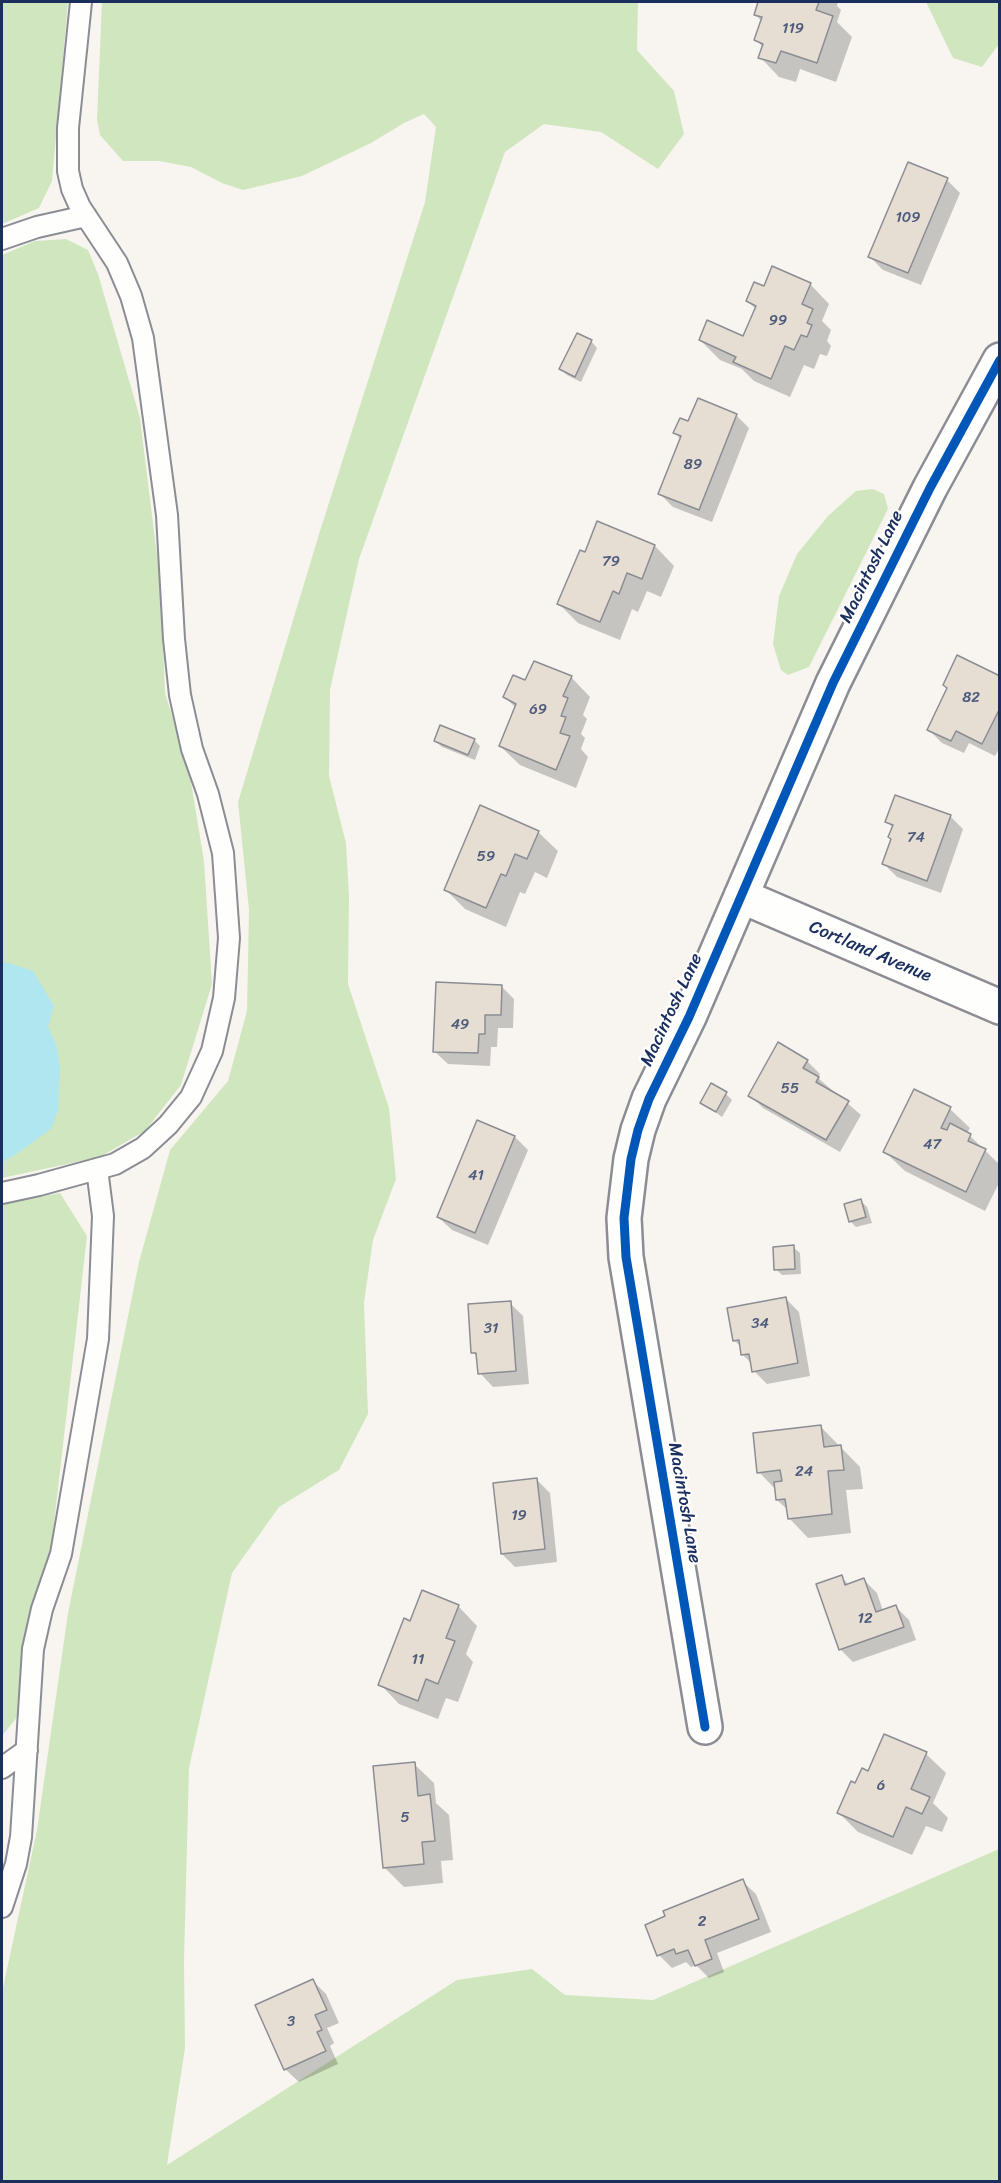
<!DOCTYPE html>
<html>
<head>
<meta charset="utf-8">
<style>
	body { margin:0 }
	#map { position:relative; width:1001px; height:2183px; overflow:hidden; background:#f8f5f0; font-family:Sriracha,sans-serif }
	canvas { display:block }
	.frame { position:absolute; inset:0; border:3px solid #1b2f5e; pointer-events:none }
</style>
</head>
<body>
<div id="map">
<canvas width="1001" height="2183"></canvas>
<div class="frame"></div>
</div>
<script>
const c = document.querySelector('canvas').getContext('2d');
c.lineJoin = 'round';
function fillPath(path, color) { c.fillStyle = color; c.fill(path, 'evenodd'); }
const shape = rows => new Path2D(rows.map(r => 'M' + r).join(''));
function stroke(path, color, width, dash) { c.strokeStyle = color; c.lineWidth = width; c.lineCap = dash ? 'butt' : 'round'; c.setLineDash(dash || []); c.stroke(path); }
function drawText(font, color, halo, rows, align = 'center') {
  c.font = font + ' Sriracha,sans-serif'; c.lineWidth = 4.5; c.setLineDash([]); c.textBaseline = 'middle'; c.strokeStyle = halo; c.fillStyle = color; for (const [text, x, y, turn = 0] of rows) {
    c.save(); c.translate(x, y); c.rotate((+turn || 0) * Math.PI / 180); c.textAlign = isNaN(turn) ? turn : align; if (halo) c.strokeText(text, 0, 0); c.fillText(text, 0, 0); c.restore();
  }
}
const green = shape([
	[2,2,68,2,52,181,39,208,2,224],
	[102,2,638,2,637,50,674,91,684,134,658,169,601,132,544,124,505,152,359,559,330,690,329,776,346,843,349,897,348,984,389,1108,396,1179,373,1240,364,1303,368,1414,339,1470,279,1507,232,1573,189,1768,184,1960,185,2048,167,2165,457,1980,532,1969,565,1995,653,2000,999,1849,999,2181,2,2181,2,1992,37,1830,68,1613,139,1262,170,1150,228,1081,247,1011,249,910,238,802,320,531,425,202,436,127,424,114,404,123,371,143,302,176,243,190,222,183,191,167,159,161,123,161,100,135,97,120],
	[926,2,999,2,999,44,982,67,953,58],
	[66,239,88,250,98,274,140,418,161,588,165,693,189,770,204,861,212,984,181,1085,145,1131,100,1157,2,1178,2,255,35,241],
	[873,489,884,494,888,509,809,667,788,675,781,670,773,644,779,596,797,554,828,516,856,491],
	[60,1193,87,1236,49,1567,27,1626,18,1716,2,1736,2,1204]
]);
const water = shape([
	[2,961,33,971,54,1006,48,1026,57,1047,60,1068,58,1111,51,1129,15,1155,2,1162]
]);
const shadow = shape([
	[760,2,838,2,837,6,841,10,837,22,852,37,836,82,800,69,796,82,779,77,760,57,763,47,756,40,762,21,755,15],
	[947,180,960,193,921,285,883,270,870,257],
	[810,284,829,304,822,321,831,330,827,341,831,346,827,356,820,354,814,369,804,365,790,397,754,381,742,369,720,360,700,340,743,338,756,309,747,301,765,288],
	[591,341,597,348,581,382,567,375,561,369],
	[736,415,749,428,712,522,673,507,660,494,681,440,675,433,689,423],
	[598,523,655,546,674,566,661,597,647,591,638,612,632,609,620,640,578,623,559,604,585,554],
	[571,677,590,697,583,715,587,719,581,734,585,738,581,749,588,757,576,788,520,765,500,746,516,708,505,697],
	[1000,678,1000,747,995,756,969,743,964,753,942,743,929,730],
	[474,740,480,746,475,760,442,747,435,741],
	[950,816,963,829,941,893,897,877,884,864,893,839,893,828,887,822],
	[538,832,558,851,547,878,535,872,525,894,520,892,506,927,465,909,446,890],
	[501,986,514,999,513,1028,498,1028,497,1047,491,1047,490,1066,448,1064,434,1051],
	[807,1061,820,1074,818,1078,861,1115,840,1152,763,1108,750,1095],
	[726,1094,732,1100,722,1117,702,1102],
	[950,1109,970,1128,967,1133,1000,1165,1000,1181,985,1211,905,1171,885,1152],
	[478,1122,515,1137,528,1150,488,1245,452,1230,438,1217],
	[861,1201,867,1207,872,1223,856,1227,850,1221],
	[793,1247,800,1253,801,1274,782,1275,776,1269],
	[786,1299,799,1312,810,1376,767,1384,754,1371,752,1364,743,1355,742,1348,735,1341,729,1309],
	[510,1303,523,1316,529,1384,493,1387,480,1373,478,1358,473,1352],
	[821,1427,860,1467,863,1489,846,1490,851,1533,808,1538,789,1518,788,1510,777,1500,776,1490,759,1472],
	[537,1480,550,1493,557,1562,515,1567,502,1554],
	[841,1577,849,1585,864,1580,877,1593,883,1611,896,1607,909,1620,916,1640,853,1662,840,1649],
	[458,1606,477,1626,466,1654,473,1662,458,1702,446,1698,438,1719,399,1704,380,1684,411,1622],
	[885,1736,926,1754,946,1773,933,1803,948,1818,942,1832,926,1826,912,1855,858,1832,839,1813,856,1785,869,1773],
	[414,1764,434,1783,436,1803,449,1815,453,1860,441,1861,443,1883,404,1887,384,1867],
	[742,1881,756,1894,771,1932,717,1953,724,1972,709,1978,696,1965,691,1967,686,1962,672,1968,659,1955],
	[313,1981,326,1994,339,2023,327,2028,334,2043,330,2046,338,2064,299,2082,285,2069]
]);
const building = shape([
	[758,2,819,2,816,10,833,16,817,63,781,51,776,63,758,58,763,44,754,40,762,17,754,15,758,2],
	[908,162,948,178,908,273,868,257,908,162],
	[772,266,811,283,802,304,813,309,807,323,812,325,807,337,801,335,794,350,785,346,771,379,733,362,736,357,699,340,707,320,743,336,756,306,746,301,754,282,764,286,772,266],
	[577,333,592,340,575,377,559,369,577,333],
	[698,398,737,414,699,510,658,494,681,436,673,433,680,418,688,421,698,398],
	[597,521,655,545,642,579,627,573,619,594,613,591,600,622,557,604,580,550,585,552,597,521],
	[957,655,1000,676,1000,708,982,744,956,731,951,741,927,730,947,688,943,685,957,655],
	[534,661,572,676,563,696,568,698,561,716,566,717,560,733,570,736,556,770,499,746,516,704,503,697,513,675,525,680,534,661],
	[440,725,475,739,468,755,434,741,440,725],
	[895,795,951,815,927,881,882,864,891,839,888,837,893,825,885,822,895,795],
	[480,805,539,831,527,859,515,854,506,876,501,874,486,908,444,890,480,805],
	[436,982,502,985,501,1015,485,1015,485,1034,479,1034,478,1053,433,1052,436,982],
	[778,1042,808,1060,803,1068,819,1077,816,1082,849,1101,826,1140,748,1096,778,1042],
	[711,1083,727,1092,716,1112,700,1103,711,1083],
	[914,1089,951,1107,941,1128,947,1130,950,1123,971,1134,968,1141,986,1149,966,1192,883,1152,914,1089],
	[477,1120,515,1136,475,1233,437,1217,477,1120],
	[861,1199,866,1217,849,1222,844,1204,861,1199],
	[794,1245,795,1269,774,1270,773,1247,794,1245],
	[786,1297,798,1363,752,1372,749,1354,741,1355,739,1340,733,1341,727,1308,786,1297],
	[511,1301,516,1371,478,1374,476,1353,471,1353,468,1304,511,1301],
	[821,1425,824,1447,841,1445,844,1470,828,1471,832,1514,788,1519,785,1499,776,1500,774,1482,782,1481,780,1470,757,1473,753,1433,821,1425],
	[537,1478,545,1549,501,1554,493,1483,537,1478],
	[842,1575,845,1585,864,1578,876,1612,896,1605,904,1627,839,1650,816,1584,842,1575],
	[422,1590,459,1605,446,1638,455,1641,438,1684,426,1679,418,1701,378,1685,404,1618,410,1621,422,1590],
	[884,1734,927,1752,911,1789,930,1797,922,1814,906,1807,893,1837,837,1813,851,1781,855,1783,862,1768,868,1771,884,1734],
	[415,1762,418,1796,430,1794,435,1841,422,1842,424,1864,383,1868,373,1766,415,1762],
	[743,1879,759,1919,705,1940,712,1959,695,1966,688,1950,676,1954,674,1949,657,1956,645,1925,665,1916,663,1911,743,1879],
	[313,1979,327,2010,315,2015,322,2030,317,2032,326,2051,284,2070,255,2005,313,1979]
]);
const lane = shape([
	[2,239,37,227,86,216],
	[2,1193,39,1185,115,1164,143,1148,168,1125,191,1097,212,1051,224,998,229,938,223,853,208,794,192,749,180,695,174,639,167,515,143,338,131,296,117,263,80,207,72,189,68,171,68,128,81,2],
	[2,1768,27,1750],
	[2,1907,16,1864,21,1837,33,1649,42,1609,61,1554,98,1339,103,1216,97,1169]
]);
const street = shape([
	[741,896,1000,1007],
	[705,1727,626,1257,624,1218,631,1159,638,1130,649,1099,689,1017,833,683,930,488,1000,360]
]);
const cycleway = shape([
	[705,1727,626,1257,624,1218,631,1159,638,1130,649,1099,689,1017,833,683,930,488,1000,360]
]);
const numberNames = [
	["119",793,29],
	["109",908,218],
	["99",778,321],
	["89",693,465],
	["79",611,562],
	["82",971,698],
	["69",538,710],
	["74",916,838],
	["59",486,857],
	["49",460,1025],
	["55",790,1089],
	["47",932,1145],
	["41",476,1176],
	["34",760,1324],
	["31",491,1329],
	["24",804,1472],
	["19",519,1516],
	["12",865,1619],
	["11",418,1660],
	["6",881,1786],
	["5",405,1818],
	["2",702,1922],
	["3",291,2022]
];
const streetNames = [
	["Macintosh Lane",872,567,-64],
	["Cortland Avenue",870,952,23],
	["Macintosh Lane",672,1010,-65],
	["Macintosh Lane",684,1503,80]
];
fillPath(green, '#d0e6bf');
fillPath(water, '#b0e6f0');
fillPath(shadow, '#0003');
fillPath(building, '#e6ded3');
stroke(building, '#8b8d94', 1.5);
stroke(lane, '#8b8d94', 24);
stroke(street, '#8b8d94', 38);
stroke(lane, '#fefefd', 20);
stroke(street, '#fefefd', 33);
stroke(cycleway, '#0057b8', 9);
drawText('15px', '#4e5b7b', null, numberNames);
drawText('18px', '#1b2f5e', '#fff', streetNames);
</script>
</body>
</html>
